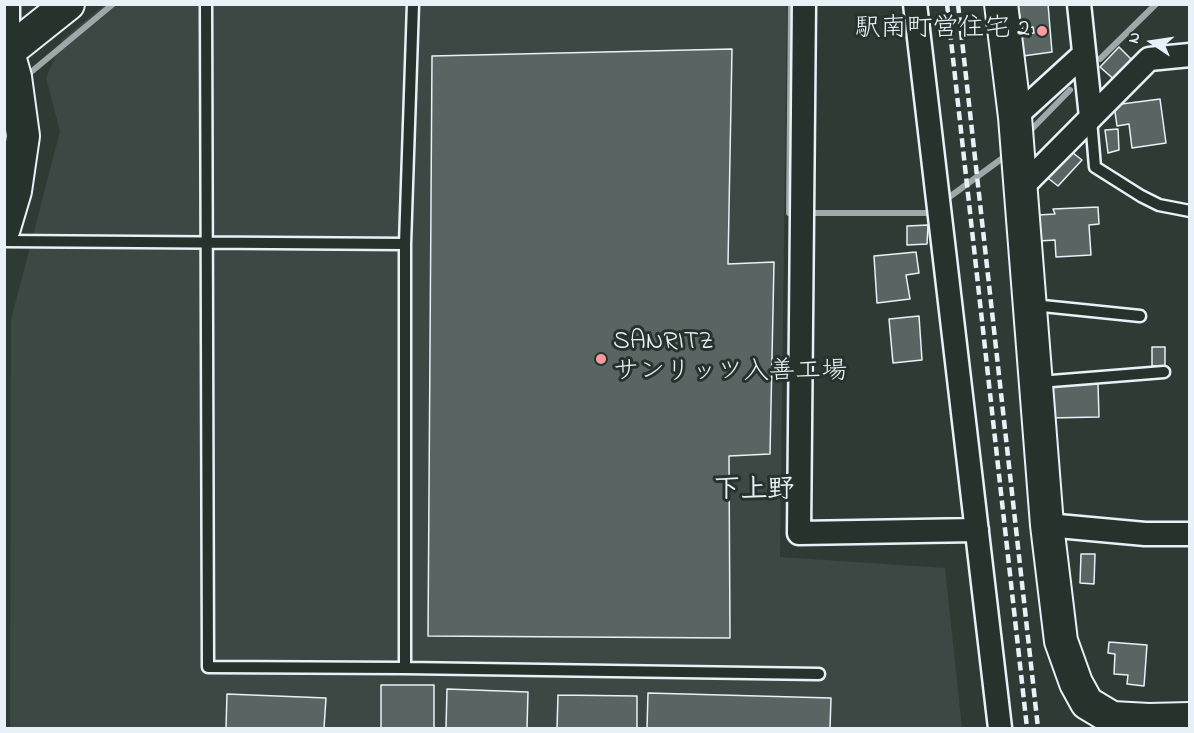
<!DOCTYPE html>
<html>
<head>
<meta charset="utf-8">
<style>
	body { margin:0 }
	#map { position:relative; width:1194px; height:733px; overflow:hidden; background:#2e3b35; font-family:"Indie Flower",sans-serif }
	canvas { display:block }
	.frame { position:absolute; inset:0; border:6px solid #e8f1f8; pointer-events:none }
	.north { position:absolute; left:1122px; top:12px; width:60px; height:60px; -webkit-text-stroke:4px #26332d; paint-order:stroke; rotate:283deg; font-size:16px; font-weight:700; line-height:24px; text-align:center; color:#e8f1f8 }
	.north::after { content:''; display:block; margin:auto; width:21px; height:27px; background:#e8f1f8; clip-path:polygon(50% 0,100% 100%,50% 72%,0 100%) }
</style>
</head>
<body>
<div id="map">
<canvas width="1194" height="733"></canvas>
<div class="frame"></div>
<div class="north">N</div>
</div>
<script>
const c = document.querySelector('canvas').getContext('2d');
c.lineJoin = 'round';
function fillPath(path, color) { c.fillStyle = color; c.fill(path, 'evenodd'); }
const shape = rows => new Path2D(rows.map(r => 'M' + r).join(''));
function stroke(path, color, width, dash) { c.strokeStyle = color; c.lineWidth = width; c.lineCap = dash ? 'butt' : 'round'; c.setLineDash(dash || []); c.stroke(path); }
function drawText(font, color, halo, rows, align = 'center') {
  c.font = font + ' "Indie Flower","Klee One",sans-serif'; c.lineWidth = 6; c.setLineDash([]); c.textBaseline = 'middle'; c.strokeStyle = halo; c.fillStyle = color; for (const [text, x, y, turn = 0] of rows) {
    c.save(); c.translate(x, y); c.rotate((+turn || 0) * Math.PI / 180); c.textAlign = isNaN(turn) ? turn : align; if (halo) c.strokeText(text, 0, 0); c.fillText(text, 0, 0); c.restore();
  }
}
const built = shape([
	[106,4,787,5,780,557,945,568,962,728,10,728,11,320,60,131,46,78,63,39]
]);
const stream = shape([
	[791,4,789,213,928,213,933,209],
	[1100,59,1156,4],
	[25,77,113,4],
	[1028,133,1070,90],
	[944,201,1004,157]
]);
const building = shape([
	[1018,4,1048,4,1052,52,1023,56,1020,35,1034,33,1033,27,1022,29,1018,4],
	[1119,47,1136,64,1118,83,1100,67,1119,47],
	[732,49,728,264,774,262,770,454,729,456,730,638,428,636,432,56,732,49],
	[1160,99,1166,143,1132,148,1129,124,1117,126,1114,105,1160,99],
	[1118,129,1119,150,1108,153,1105,130,1118,129],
	[1068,149,1082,160,1058,186,1044,175,1068,149],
	[1098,207,1099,224,1089,225,1091,255,1056,257,1055,240,1039,241,1038,215,1055,214,1053,209,1098,207],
	[928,225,927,244,907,245,907,226,928,225],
	[916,252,919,273,906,275,910,299,877,303,874,256,916,252],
	[919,316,922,360,893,363,889,319,919,316],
	[1152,347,1165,347,1165,366,1152,366,1152,347],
	[1098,384,1099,417,1050,418,1049,386,1098,384],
	[1081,554,1095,554,1094,584,1080,583,1081,554],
	[1109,642,1147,645,1144,686,1127,684,1128,675,1114,674,1115,654,1108,653,1109,642],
	[381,685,434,685,434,728,381,728,381,685],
	[447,689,528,692,527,728,446,728,447,689],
	[648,693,831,698,830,728,647,728,648,693],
	[227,694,326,698,324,728,226,728,227,694],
	[558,695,637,696,637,728,557,728,558,695]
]);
const lane = shape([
	[206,4,208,667,405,668,405,244,413,4],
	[1091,120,1095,167,1141,196,1159,205,1190,211],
	[4,241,405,244],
	[1033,305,1140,316],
	[1039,382,1164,372],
	[405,668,819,674]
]);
const street = shape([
	[8,4,8,52],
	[804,4,799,533,977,530],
	[915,4,1000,728],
	[1079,4,1091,117],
	[1015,117,1084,54],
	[1021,188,1149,59,1190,55],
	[1047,525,1145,534,1190,534]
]);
const secondary = shape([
	[1001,4,1015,117,1047,525,1061,641,1076,683,1087,703,1112,718,1149,720,1190,719],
	[4,55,68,4],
	[4,228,15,191,23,136,15,77,8,52]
]);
const rail = shape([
	[947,4,1027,728],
	[958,4,1038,728]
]);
const markers = [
	[1042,31,6,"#ff9aa2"],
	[601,359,6,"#ff9aa2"]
];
const poiNames = [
	["駅南町営住宅 2",1030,31],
	["SANRITZ",613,344,"left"],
	["サンリッツ入善工場",613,374,"left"]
];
const neighbourhoodNames = [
	["下上野",754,493]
];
fillPath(built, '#3b4843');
stroke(stream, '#9da8a9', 6);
fillPath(building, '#596563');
stroke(building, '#e8f1f8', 1.5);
stroke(lane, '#e8f1f8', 15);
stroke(street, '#e8f1f8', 27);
stroke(secondary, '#e8f1f8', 36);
stroke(lane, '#26332d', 10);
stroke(street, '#26332d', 22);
stroke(secondary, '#26332d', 32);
stroke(rail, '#e8f1f8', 4.5, [9, 4.5]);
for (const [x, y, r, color] of markers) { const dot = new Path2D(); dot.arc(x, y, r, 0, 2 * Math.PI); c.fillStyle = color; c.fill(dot); stroke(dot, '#26332d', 2); }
drawText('26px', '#e8f1f8', '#26332d', poiNames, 'right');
drawText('bold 27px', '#e8f1f8', '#26332d', neighbourhoodNames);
</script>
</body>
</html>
